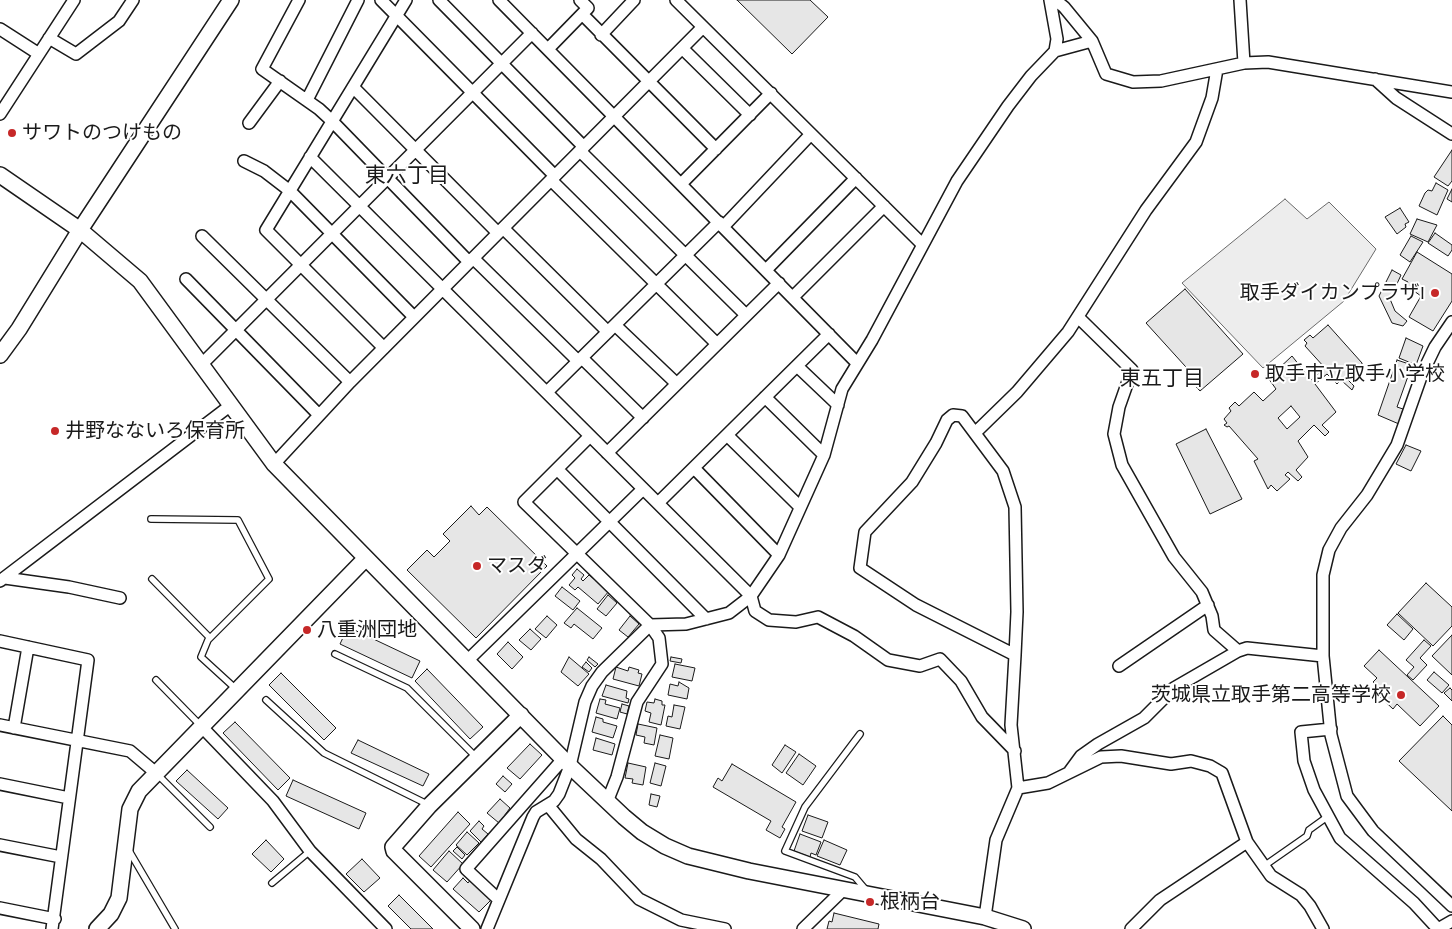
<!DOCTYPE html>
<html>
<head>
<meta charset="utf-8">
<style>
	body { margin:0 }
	canvas { display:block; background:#fff }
</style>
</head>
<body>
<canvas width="1452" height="929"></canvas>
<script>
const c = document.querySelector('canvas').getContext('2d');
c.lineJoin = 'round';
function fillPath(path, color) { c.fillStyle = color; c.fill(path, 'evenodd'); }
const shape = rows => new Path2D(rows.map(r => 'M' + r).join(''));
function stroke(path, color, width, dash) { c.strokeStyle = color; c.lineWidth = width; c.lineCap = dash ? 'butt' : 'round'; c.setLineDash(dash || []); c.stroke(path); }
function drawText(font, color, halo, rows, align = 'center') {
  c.font = font + ' "Alegreya Sans","Noto Sans JP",sans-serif'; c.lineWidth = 4; c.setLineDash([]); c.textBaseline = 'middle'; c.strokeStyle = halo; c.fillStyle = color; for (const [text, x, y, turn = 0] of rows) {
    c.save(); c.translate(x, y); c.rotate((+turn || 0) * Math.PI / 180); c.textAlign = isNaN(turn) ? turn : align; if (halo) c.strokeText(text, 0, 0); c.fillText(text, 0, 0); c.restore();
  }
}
const green = shape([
	[1285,199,1307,219,1329,202,1376,249,1344,301,1263,368,1182,283,1285,199]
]);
const building = shape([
	[737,0,810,0,828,17,792,54,737,0],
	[1452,150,1452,181,1448,186,1434,177,1452,150],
	[1436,183,1448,190,1437,215,1419,206,1425,193,1428,190,1432,191,1436,183],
	[1452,189,1452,202,1447,199,1452,189],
	[1400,208,1409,222,1405,224,1406,227,1397,234,1385,217,1400,208],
	[1417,219,1437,225,1428,242,1410,234,1417,219],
	[1435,233,1452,245,1452,250,1448,256,1428,243,1435,233],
	[1411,236,1423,242,1410,262,1400,255,1411,236],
	[1417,252,1452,274,1452,301,1433,331,1409,317,1421,296,1414,291,1417,286,1413,283,1408,290,1404,288,1408,282,1402,279,1417,252],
	[1392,270,1401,275,1390,299,1395,311,1407,321,1403,326,1392,323,1379,296,1392,270],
	[1185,289,1243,354,1200,391,1191,381,1195,377,1146,323,1185,289],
	[1328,325,1362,363,1362,367,1348,380,1354,386,1352,390,1341,380,1337,384,1327,374,1315,384,1336,412,1322,425,1329,432,1325,436,1314,425,1298,441,1308,457,1296,470,1302,477,1298,481,1288,472,1285,475,1290,479,1277,491,1271,485,1268,489,1254,461,1258,459,1229,426,1227,427,1224,425,1227,423,1224,419,1231,411,1229,408,1235,402,1239,406,1254,392,1263,401,1276,389,1266,375,1272,369,1275,372,1292,356,1311,380,1325,368,1305,346,1307,343,1304,340,1310,335,1313,338,1328,325],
	[1291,406,1300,417,1287,429,1278,418,1291,406],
	[1406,338,1423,346,1416,365,1399,358,1406,338],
	[1397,360,1412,365,1397,407,1403,409,1399,424,1378,415,1397,360],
	[1206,429,1242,499,1210,514,1176,444,1206,429],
	[1406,445,1421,451,1411,471,1396,464,1406,445],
	[471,506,479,515,487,507,547,566,476,638,407,570,427,550,434,557,450,541,443,534,471,506],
	[577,569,584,575,581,579,583,581,589,575,609,591,598,604,578,587,575,590,569,585,575,578,572,575,577,569],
	[1426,583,1452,607,1452,626,1433,646,1398,613,1426,583],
	[562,587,580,601,573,610,555,596,562,587],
	[608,595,617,603,606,616,597,609,608,595],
	[577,608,602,628,593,639,574,624,571,628,564,623,577,608],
	[1397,614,1413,629,1404,640,1387,625,1397,614],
	[547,616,557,625,546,638,535,629,547,616],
	[630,616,639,624,628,637,619,630,630,616],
	[348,627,420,661,412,678,340,644,348,627],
	[530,629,541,639,531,650,519,640,530,629],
	[1452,635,1452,675,1432,656,1452,635],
	[1424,640,1431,646,1420,658,1427,665,1413,680,1407,675,1414,667,1406,660,1424,640],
	[508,642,523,657,512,669,497,654,508,642],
	[1379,650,1439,706,1420,726,1397,704,1393,709,1375,692,1379,688,1373,682,1377,678,1364,666,1379,650],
	[569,657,589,674,578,686,561,672,569,657],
	[589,657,598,664,595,667,587,660,589,657],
	[671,657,682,659,681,663,670,661,671,657],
	[586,662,592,668,589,672,582,667,586,662],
	[675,664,695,668,692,681,672,677,675,664],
	[616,667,628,671,629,667,639,670,638,673,642,674,639,686,613,679,616,667],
	[427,669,483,727,470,739,415,681,427,669],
	[1434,672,1449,685,1442,693,1427,680,1434,672],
	[281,673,336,728,324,740,269,685,281,673],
	[679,682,689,688,687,699,668,695,670,684,678,686,679,682],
	[606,685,627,691,626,698,629,699,628,703,602,696,606,685],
	[1450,688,1452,690,1452,701,1444,693,1450,688],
	[600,699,606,700,605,704,620,708,617,719,596,713,600,699],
	[655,699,662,701,662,705,665,705,661,725,649,722,651,713,645,711,647,702,654,703,655,699],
	[622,704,629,706,627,714,620,712,622,704],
	[674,705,685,707,680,729,666,726,668,716,672,717,674,705],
	[1443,716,1452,725,1452,811,1399,761,1443,716],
	[596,717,603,719,603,722,617,726,613,738,592,732,596,717],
	[235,722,290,778,278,790,223,733,235,722],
	[638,724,657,728,654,745,644,743,645,737,636,735,638,724],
	[660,735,673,738,669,759,655,756,660,735],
	[596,738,615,744,612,755,593,750,596,738],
	[358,740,429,774,423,786,351,753,358,740],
	[530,744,542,755,520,779,507,768,530,744],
	[785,745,796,752,782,773,772,765,785,745],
	[799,754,816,766,803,785,786,773,799,754],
	[628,763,646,767,643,785,632,783,633,779,625,778,628,763],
	[655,763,666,766,661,786,650,783,655,763],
	[732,764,796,802,782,827,785,829,780,838,766,830,771,821,713,787,718,778,722,781,732,764],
	[187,770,228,808,218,819,176,781,187,770],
	[503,776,512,784,505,792,496,784,503,776],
	[293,780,366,813,359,829,286,796,293,780],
	[651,794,660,796,657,807,649,805,651,794],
	[500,799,510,808,499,823,487,813,500,799],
	[458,812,470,824,431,867,419,856,458,812],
	[808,815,828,822,822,838,802,831,808,815],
	[479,821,484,826,482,829,488,834,481,842,470,831,479,821],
	[467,832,479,843,467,855,456,845,467,832],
	[800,834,821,842,816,855,811,853,810,857,794,851,800,834],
	[266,840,284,859,271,872,252,854,266,840],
	[824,840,847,850,840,865,817,856,824,840],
	[457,847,465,855,462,859,453,851,457,847],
	[449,851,463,864,447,882,433,870,449,851],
	[362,859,380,878,364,892,346,874,362,859],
	[463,878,468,883,471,879,493,898,479,912,453,889,463,878],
	[399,895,433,929,411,929,388,906,399,895],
	[834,913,879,924,878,929,827,929,829,921,832,922,834,913]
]);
const service = shape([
	[151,519,238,520,269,579,208,640,201,657,236,689],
	[152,579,210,638],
	[335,654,407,688,477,758],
	[156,680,201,726],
	[266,700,324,753,429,805],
	[860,734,805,807,785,851,855,877,866,890],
	[157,774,210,827],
	[128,849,175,929],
	[1264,866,1307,836,1309,830,1327,817],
	[272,883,310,851]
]);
const minor = shape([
	[299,0,262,69,319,109,332,121,469,262],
	[381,0,555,176],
	[439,0,584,147],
	[499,0,857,363],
	[676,0,922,244],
	[1050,0,1057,39,1055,51,1092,41],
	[1055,0,1064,7,1092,41,1106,74,1133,82,1161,81,1244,63,1268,62,1452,92],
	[1240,0,1244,63],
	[583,15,716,149],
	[0,29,39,54],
	[601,35,634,0],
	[49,38,76,54,119,21,133,0],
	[682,48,750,115],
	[548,49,588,8,580,0],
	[1375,79,1396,98,1452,134],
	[353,87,498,233],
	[307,100,358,0],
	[0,114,74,0],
	[249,123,280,81],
	[580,151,746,315],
	[310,157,751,596,755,611,769,620,796,622,818,617,854,636,888,660,920,666,940,659,961,681,982,717,1015,751],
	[244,161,264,171,290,191,414,317],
	[551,180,717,344],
	[681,184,771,93],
	[723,227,811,134],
	[503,228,608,332],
	[202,236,350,382],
	[473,258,578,361],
	[766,270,856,178],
	[186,279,318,414],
	[793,297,884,206],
	[1078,317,1132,370,1119,407,1114,434,1122,465,1174,557,1202,592,1212,616,1214,630,1238,651],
	[1452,322,1435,347,1422,374,1397,445,1367,495,1341,528,1329,550,1323,575,1323,656,1331,735,1347,796,1373,831,1452,906],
	[615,325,677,384],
	[384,348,266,230,406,0],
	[582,358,643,418],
	[201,365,532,33],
	[797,366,838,405],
	[547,392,719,222],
	[765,397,824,455],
	[976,432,1017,392,1068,332,1146,210,1196,142,1212,98,1217,69],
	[727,435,800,507],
	[590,436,524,502,650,625,659,638,662,664,637,702,617,777,607,802],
	[607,453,779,283],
	[274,464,350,382,703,27],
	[694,468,779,555],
	[557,469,706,619],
	[658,503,829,334],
	[5,578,69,587,120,598],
	[0,581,231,405],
	[0,641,88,660,52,929],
	[468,660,643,489],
	[1119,666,1208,605],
	[0,725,130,751,156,773],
	[201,726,273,801,310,851,386,929],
	[14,728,28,647],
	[1331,729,1301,732,1304,761,1314,790,1340,838,1414,903,1438,929,1452,921],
	[1070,771,1081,756,1098,744,1144,718,1174,688,1238,651,1247,648,1323,656],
	[0,784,69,798],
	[1018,788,1048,783,1101,757,1121,756,1171,764,1191,761,1210,766,1222,773,1247,842,1271,876,1301,895,1310,906,1323,929],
	[548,805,576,839,601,859,639,899,681,920,725,929],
	[0,845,61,857],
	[498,899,466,869,564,758],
	[0,908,55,919],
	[985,917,996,840,1018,788,1011,725,1015,655,1017,612,1015,507,1003,471,962,416,953,415,947,420,936,443,912,482,865,532,860,568,916,605,1015,655],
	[487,929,533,817,536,812,554,801,559,794,570,766,585,702,592,686,602,672,650,625,686,624,729,613,751,596,779,555,824,455,842,389,872,340,957,181,1008,106,1031,76,1055,51],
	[803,929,843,890],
	[1131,929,1160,900,1247,842]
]);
const tertiary = shape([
	[0,175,80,230,140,281,274,464,570,766,624,817,642,832,665,846,688,856,749,871,985,917,1023,929],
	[0,355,19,329,80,230,231,0],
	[97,929,111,914,119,898,130,809,139,791,366,558],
	[472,929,394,851,393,847,429,806,521,715]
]);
const markers = [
	[12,133,5,"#c62828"],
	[1435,293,5,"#c62828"],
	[1255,374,5,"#c62828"],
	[55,431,5,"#c62828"],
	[477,566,5,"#c62828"],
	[307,630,5,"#c62828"],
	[1401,695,5,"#c62828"],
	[870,902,5,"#c62828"]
];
const poiNames = [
	["サワトのつけもの",22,133],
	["取手ダイカンプラザI",1425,293,"right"],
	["取手市立取手小学校",1265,374],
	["井野なないろ保育所",65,431],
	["マスダ",487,566],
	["八重洲団地",317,630],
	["茨城県立取手第二高等学校",1391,695,"right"],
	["根柄台",880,902]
];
const neighbourhoodNames = [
	["東六丁目",407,176],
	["東五丁目",1162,379]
];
fillPath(green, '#ededed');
stroke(green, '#6a6a6a', 1);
fillPath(building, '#e6e6e6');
stroke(building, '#1a1a1a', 1);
stroke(service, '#1a1a1a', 8);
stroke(minor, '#1a1a1a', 14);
stroke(tertiary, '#1a1a1a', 18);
stroke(service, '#fff', 5.5);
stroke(minor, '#fff', 11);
stroke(tertiary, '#fff', 15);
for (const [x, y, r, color] of markers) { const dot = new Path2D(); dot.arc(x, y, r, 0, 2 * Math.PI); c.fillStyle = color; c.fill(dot); stroke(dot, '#fff', 2); }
drawText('20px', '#1a1a1a', '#fff', poiNames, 'left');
drawText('21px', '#1a1a1a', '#fff', neighbourhoodNames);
</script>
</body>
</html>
